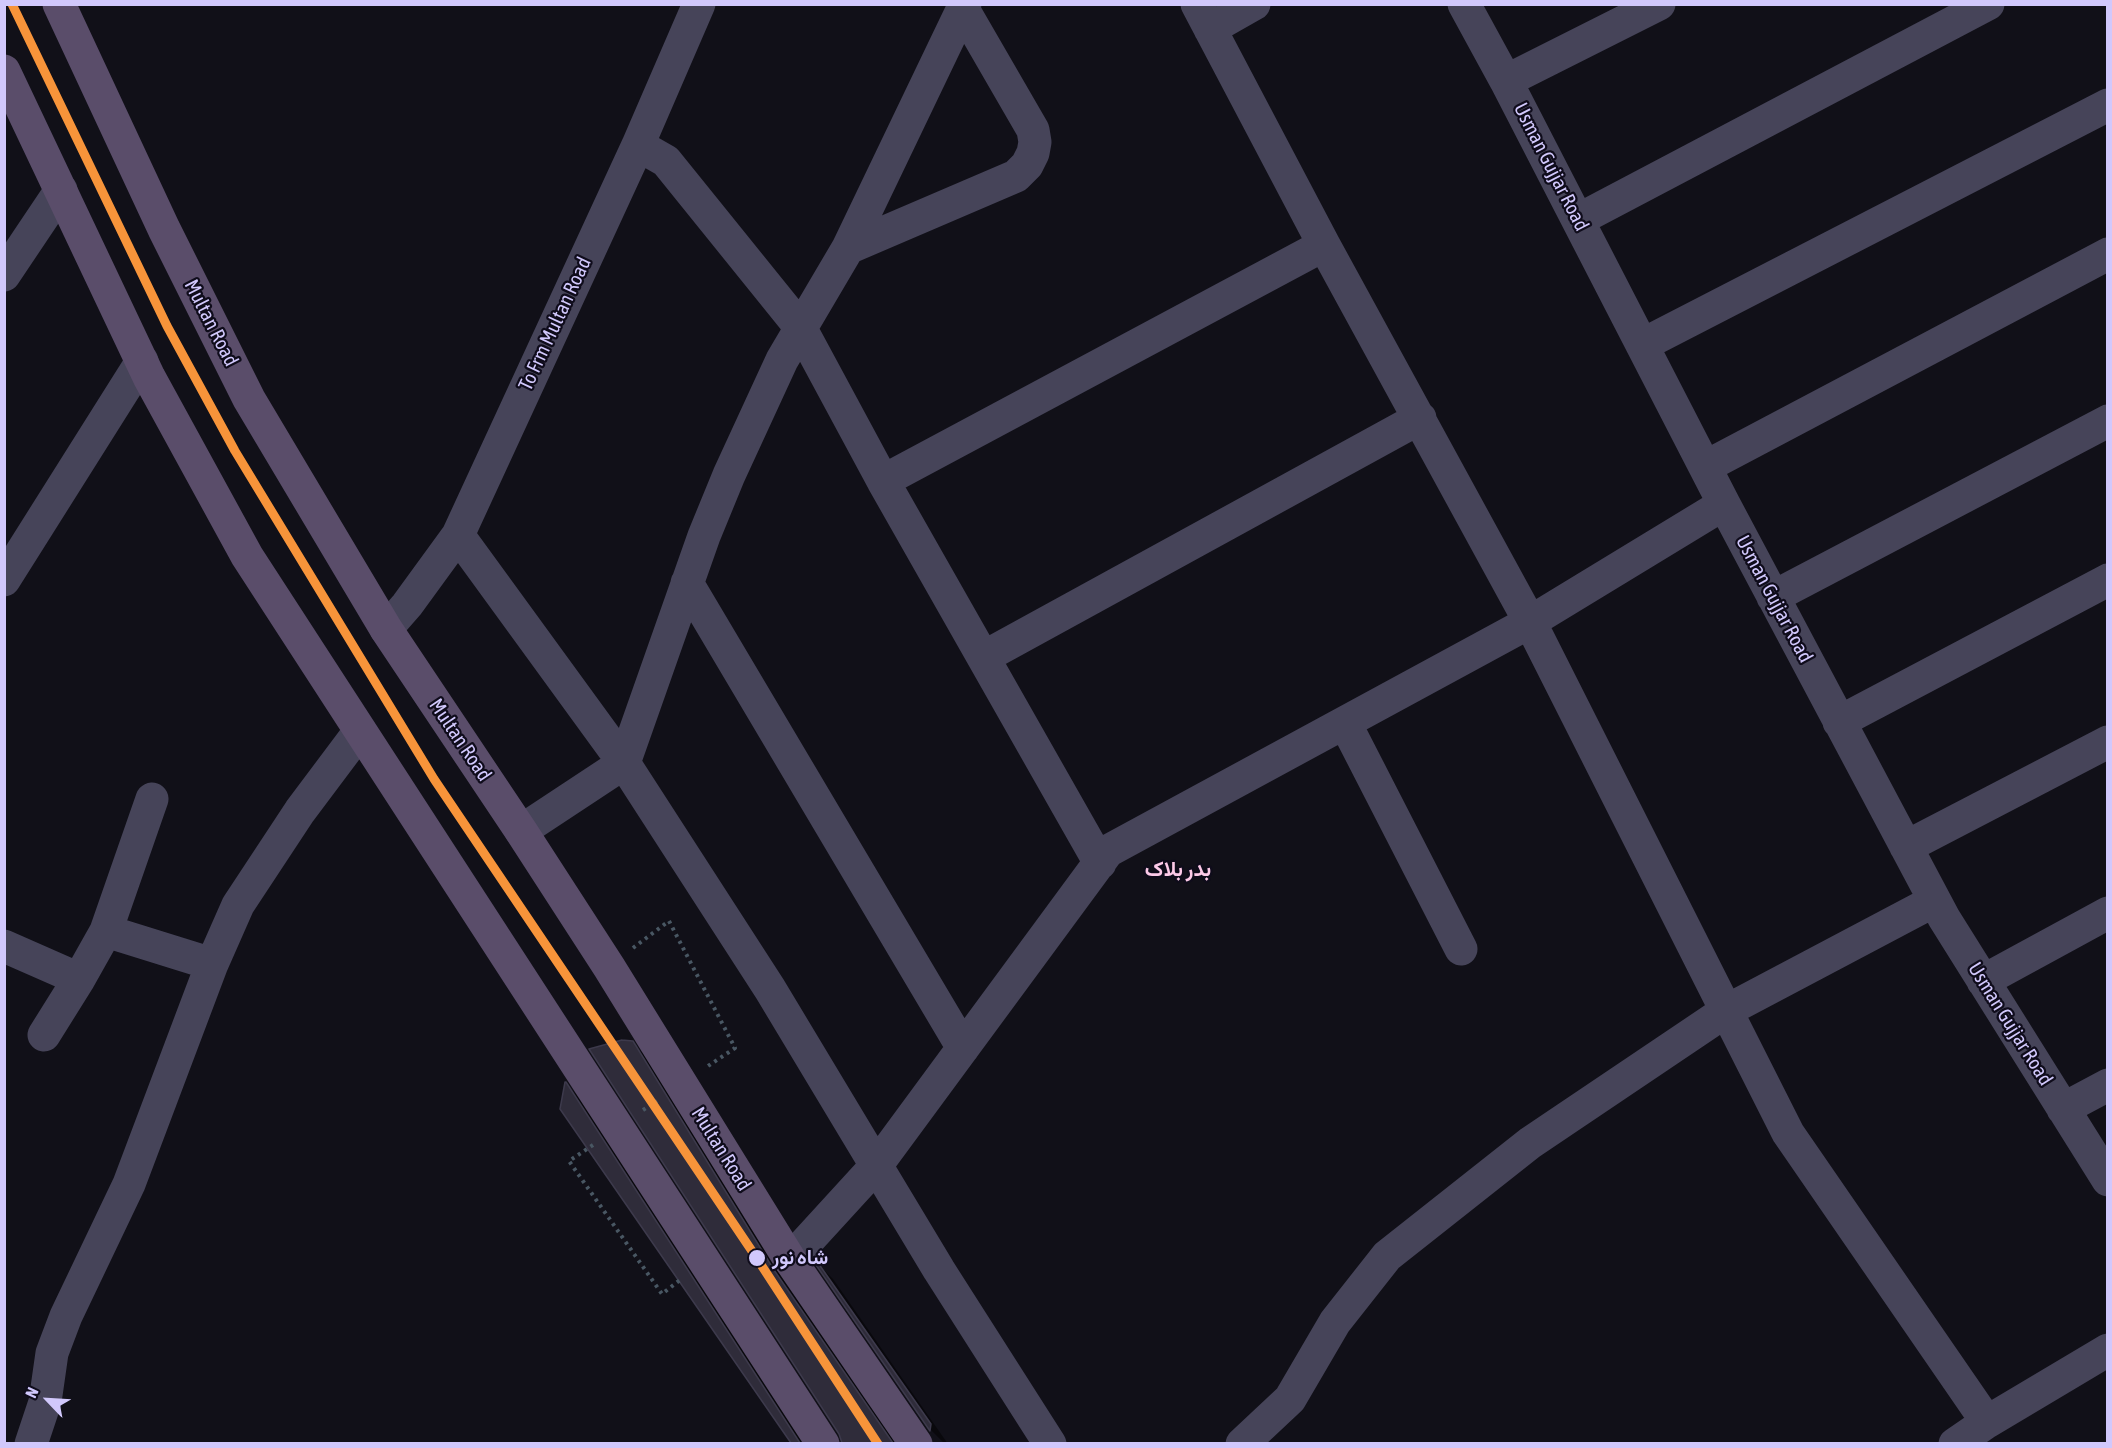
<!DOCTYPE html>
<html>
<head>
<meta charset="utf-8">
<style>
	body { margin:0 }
	#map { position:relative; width:2112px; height:1448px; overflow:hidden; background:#111018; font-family:"Asap Condensed",sans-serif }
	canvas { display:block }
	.frame { position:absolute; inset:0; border:6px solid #d1c8fc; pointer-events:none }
	.north { position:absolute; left:18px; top:1370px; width:60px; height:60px; -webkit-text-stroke:4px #0f0c1b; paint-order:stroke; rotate:295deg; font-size:16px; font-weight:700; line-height:24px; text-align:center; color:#d1c8fc }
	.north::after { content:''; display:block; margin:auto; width:21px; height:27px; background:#d1c8fc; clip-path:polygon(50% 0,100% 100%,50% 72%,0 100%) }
</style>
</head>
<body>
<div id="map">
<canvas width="2112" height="1448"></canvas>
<div class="frame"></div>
<div class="north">N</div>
</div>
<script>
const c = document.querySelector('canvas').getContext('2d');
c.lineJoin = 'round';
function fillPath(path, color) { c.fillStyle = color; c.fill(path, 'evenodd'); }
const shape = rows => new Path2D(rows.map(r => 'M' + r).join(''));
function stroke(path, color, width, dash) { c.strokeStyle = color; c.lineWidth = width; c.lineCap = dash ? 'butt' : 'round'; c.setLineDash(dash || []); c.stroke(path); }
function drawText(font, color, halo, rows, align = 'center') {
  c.font = font + ' "Asap Condensed",Vazirmatn,sans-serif'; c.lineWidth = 4.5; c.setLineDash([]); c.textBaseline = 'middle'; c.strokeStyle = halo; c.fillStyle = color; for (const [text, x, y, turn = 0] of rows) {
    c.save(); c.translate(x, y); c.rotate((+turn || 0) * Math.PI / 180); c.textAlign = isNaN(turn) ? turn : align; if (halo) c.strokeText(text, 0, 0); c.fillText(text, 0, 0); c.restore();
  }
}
const shadow = shape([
	[632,1043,650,1060,897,1444,843,1444,840,1433],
	[567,1085,583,1101,805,1444,792,1444,562,1109],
	[817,1263,833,1279,948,1444,945,1444,931,1430]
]);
const building = shape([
	[622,1040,633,1041,774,1270,893,1443,842,1443,839,1434,589,1049,622,1040],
	[565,1082,566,1082,800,1443,791,1443,560,1109,565,1082],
	[816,1260,931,1424,930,1431,814,1262,816,1260]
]);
const path = shape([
	[633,948,669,921,735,1048,705,1068],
	[643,1110,657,1101],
	[593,1145,569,1161,662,1294,680,1280]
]);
const minor = shape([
	[1197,4,1324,245,1530,622,1788,1133,1987,1422],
	[1464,4,1506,81,1724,504,1944,918,2108,1180],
	[1210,29,1254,4],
	[1506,81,1659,4],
	[638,145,666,161,800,327,883,481,1100,863],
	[1578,220,1988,4],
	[848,248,1016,176,1027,165,1033,153,1035,142,1033,130,963,9],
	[4,275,61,190],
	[1642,345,2108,105],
	[1705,467,2108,254],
	[883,481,1324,245],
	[458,535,624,763,770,989,939,1270,1050,1444],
	[4,580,142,361],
	[687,583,963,1048],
	[1773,597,2108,421],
	[386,629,407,605,458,535,638,145,699,4],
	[984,657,1420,418],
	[1839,722,2108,580],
	[1345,723,1461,949],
	[521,831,624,763,704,536,729,475,782,360,848,248,965,4],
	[1906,847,2108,742],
	[106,931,212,964],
	[4,946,79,979],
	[1983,981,2108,913],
	[44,1035,79,979,106,931,152,799],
	[2063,1109,2108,1085],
	[790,1260,876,1166,1108,851,1530,622,1724,504],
	[31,1444,45,1402,52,1353,66,1316,129,1184,212,964,238,905,300,811,360,731],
	[1242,1444,1290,1399,1335,1322,1387,1256,1530,1143,1726,1011,1934,901],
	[1955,1444,1987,1422,2108,1350]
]);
const major = shape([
	[59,4,164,229,249,399,386,629,521,831,609,967,790,1260,916,1444],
	[4,71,149,377,247,556,823,1444]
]);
const metro1 = shape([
	[12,4,167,326,235,451,434,779,756,1257,878,1444]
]);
const markers = [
	[757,1258,9,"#d1c8fc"]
];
const streetNames = [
	["Usman Gujjar Road",1551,167,63],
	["Multan Road",211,323,63],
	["To Frm Multan Road",555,324,-65],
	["Usman Gujjar Road",1774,599,62],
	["Multan Road",460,740,56],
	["Usman Gujjar Road",2010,1024,58],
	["Multan Road",721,1149,58]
];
const stopNames = [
	["شاہ نور",772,1258]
];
const neighbourhoodNames = [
	["بدر بلاک",1178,869]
];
fillPath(shadow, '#0007');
fillPath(building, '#2f2c3a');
stroke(building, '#3d3a4c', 1.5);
stroke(path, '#495763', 4, [3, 4.5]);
stroke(minor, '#464459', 33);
stroke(major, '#5a4d6a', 33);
stroke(metro1, '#f7943a', 9);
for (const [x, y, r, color] of markers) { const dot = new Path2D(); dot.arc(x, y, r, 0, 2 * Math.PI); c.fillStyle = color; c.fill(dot); stroke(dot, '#0f0c1b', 2); }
drawText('20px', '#d1c8fc', '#0f0c1b', streetNames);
drawText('bold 20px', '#d1c8fc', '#0f0c1b', stopNames, 'left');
drawText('bold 21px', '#fdcae8', '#0f0c1b', neighbourhoodNames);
</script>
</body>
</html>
